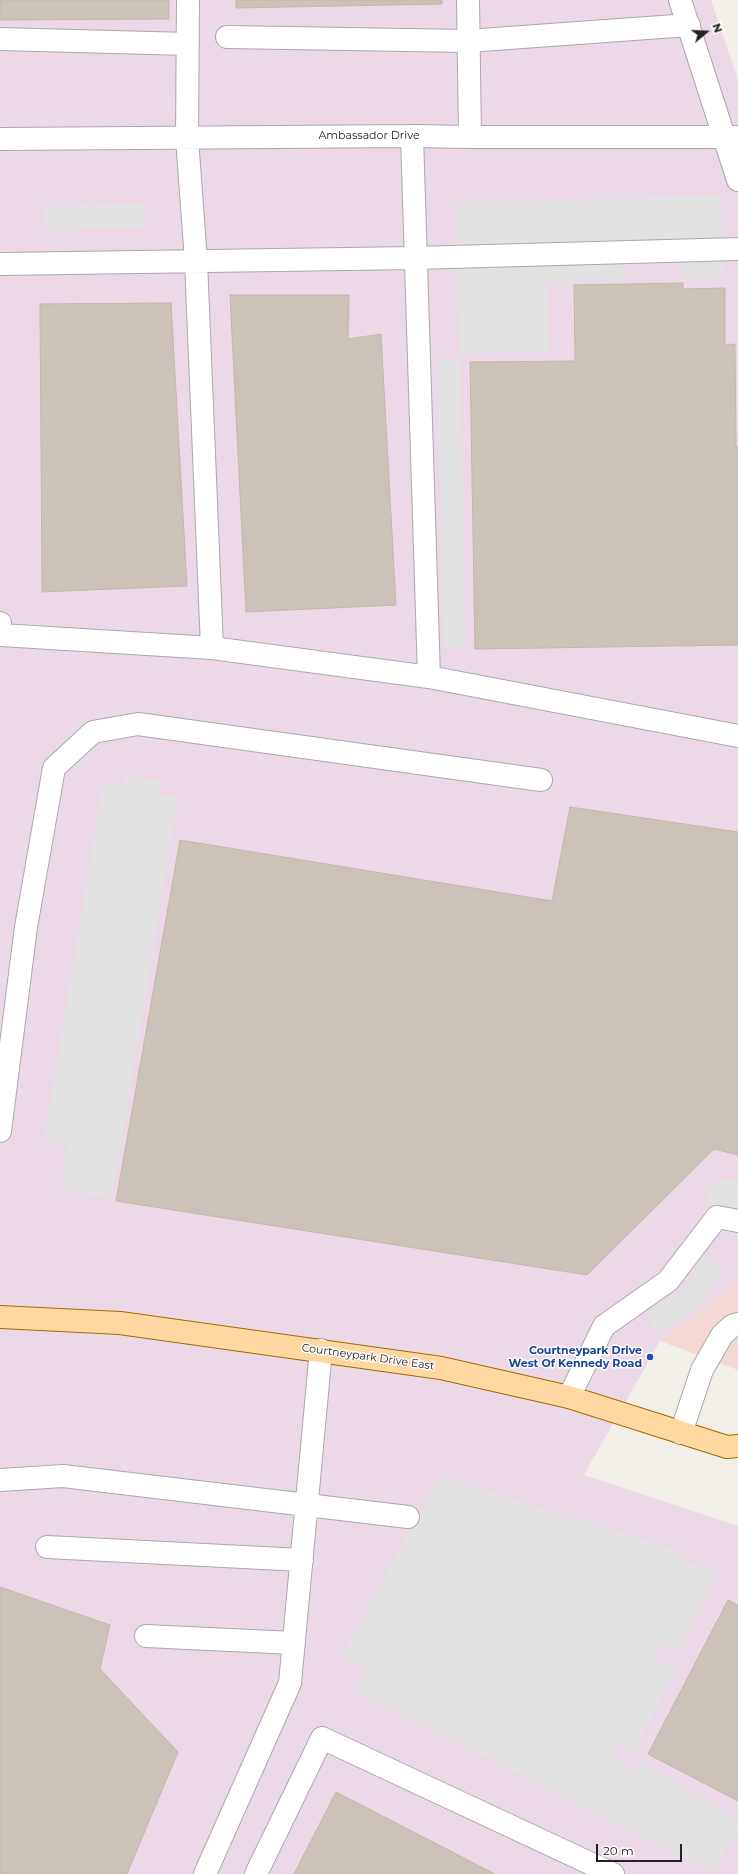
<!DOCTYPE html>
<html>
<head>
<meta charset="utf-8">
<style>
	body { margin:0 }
	#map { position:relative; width:738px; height:1874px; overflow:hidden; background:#f2efe8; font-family:Montserrat,sans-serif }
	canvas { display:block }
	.north { position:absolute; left:686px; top:12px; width:40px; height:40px; -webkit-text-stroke:3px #fff; paint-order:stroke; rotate:71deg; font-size:11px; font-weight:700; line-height:16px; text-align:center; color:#222 }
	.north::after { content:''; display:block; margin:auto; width:14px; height:18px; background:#222; clip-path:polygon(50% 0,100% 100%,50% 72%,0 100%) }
	.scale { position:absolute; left:596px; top:1844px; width:86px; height:18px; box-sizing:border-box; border:2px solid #222; border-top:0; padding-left:5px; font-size:12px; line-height:14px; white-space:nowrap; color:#222; -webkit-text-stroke:3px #fff; paint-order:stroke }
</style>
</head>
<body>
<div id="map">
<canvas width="738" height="1874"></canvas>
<div class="north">N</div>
<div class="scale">20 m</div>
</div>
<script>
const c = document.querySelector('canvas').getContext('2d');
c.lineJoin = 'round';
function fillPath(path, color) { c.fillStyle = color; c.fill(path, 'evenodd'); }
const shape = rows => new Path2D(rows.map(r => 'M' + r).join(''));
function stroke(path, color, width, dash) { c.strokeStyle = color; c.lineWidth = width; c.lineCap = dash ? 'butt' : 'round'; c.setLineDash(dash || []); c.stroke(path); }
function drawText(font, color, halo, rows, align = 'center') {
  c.font = font + ' Montserrat,sans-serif'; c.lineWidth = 3; c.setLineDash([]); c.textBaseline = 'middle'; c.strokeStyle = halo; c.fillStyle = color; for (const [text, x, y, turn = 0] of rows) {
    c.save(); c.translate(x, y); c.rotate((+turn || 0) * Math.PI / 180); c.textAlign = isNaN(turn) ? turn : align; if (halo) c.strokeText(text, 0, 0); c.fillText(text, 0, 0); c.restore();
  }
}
const commercial = shape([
	[738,1281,738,1370,660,1341]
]);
const industrial = shape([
	[0,0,711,0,738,80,738,1281,660,1341,584,1475,738,1526,738,1874,0,1874]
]);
const parking = shape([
	[721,195,724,277,681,278,680,259,626,261,626,281,547,283,549,352,460,355,455,203],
	[145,204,145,227,45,230,45,206],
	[438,360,460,360,466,648,443,648],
	[126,776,160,781,158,794,178,798,112,1199,60,1190,68,1145,44,1141,103,784,124,787],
	[726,1179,738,1181,738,1233,716,1235,705,1185],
	[706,1256,723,1267,703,1303,681,1321,656,1333,648,1312,681,1292],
	[439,1476,673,1549,688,1563,719,1570,679,1652,661,1643,654,1658,677,1670,632,1753,614,1744,614,1758,633,1775,641,1761,738,1819,738,1829,713,1872,354,1690,367,1666,342,1656]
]);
const building = shape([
	[0,0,169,0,169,19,0,20,0,0],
	[236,0,442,0,442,4,236,8,236,0],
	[683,283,683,289,725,288,725,345,735,344,736,447,738,447,738,645,475,649,470,362,575,361,574,285,683,283],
	[230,295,349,295,348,339,381,334,396,605,246,612,230,295],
	[171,303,187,586,42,592,40,304,171,303],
	[570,807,738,832,738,1155,714,1149,587,1275,116,1201,180,840,552,901,570,807],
	[0,1587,110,1625,100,1669,178,1752,127,1874,0,1874,0,1587],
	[728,1600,738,1605,738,1801,648,1754,728,1600],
	[336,1792,495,1874,294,1874,336,1792]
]);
const minor = shape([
	[188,0,187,138,196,261,212,648],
	[468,0,470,137],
	[680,0,738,180],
	[227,37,467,41,689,25],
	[0,39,188,44],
	[412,136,429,677,738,736],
	[0,139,412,136,470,137,738,137],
	[0,264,415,258,738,249],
	[0,623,1,635,212,648,429,677],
	[0,1131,26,927,54,768,93,732,138,724,541,780],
	[569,1397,604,1326,668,1281,717,1217,738,1221],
	[681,1433,702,1370,722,1335,732,1326,738,1324],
	[0,1480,63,1476,408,1517],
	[47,1547,302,1560],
	[146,1636,294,1643],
	[205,1874,290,1683,321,1350],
	[256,1874,322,1738,613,1874]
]);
const major = shape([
	[0,1317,120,1323,441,1368,569,1397,727,1447,738,1446]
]);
const markers = [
	[650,1357,4,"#1a4fb4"]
];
const streetNames = [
	["Ambassador Drive",369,136],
	["Courtneypark Drive East",368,1357,8]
];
const transitNames = [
	["Courtneypark Drive",642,1351],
	["West Of Kennedy Road",642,1364]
];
fillPath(commercial, '#f4d8d6');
fillPath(industrial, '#ecd9e8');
fillPath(parking, '#e2e2e2');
fillPath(building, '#cbc2ba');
stroke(building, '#c6b6a9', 1);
stroke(minor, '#a9a9a9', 24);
stroke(major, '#9f6c00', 24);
stroke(minor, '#fff', 22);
stroke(major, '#ffd7a0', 22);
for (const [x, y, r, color] of markers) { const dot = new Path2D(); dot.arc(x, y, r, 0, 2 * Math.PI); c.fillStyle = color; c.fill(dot); stroke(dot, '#fff', 1.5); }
drawText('11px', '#222', '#fff', streetNames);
drawText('bold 11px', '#164399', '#fff', transitNames, 'right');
</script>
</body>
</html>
